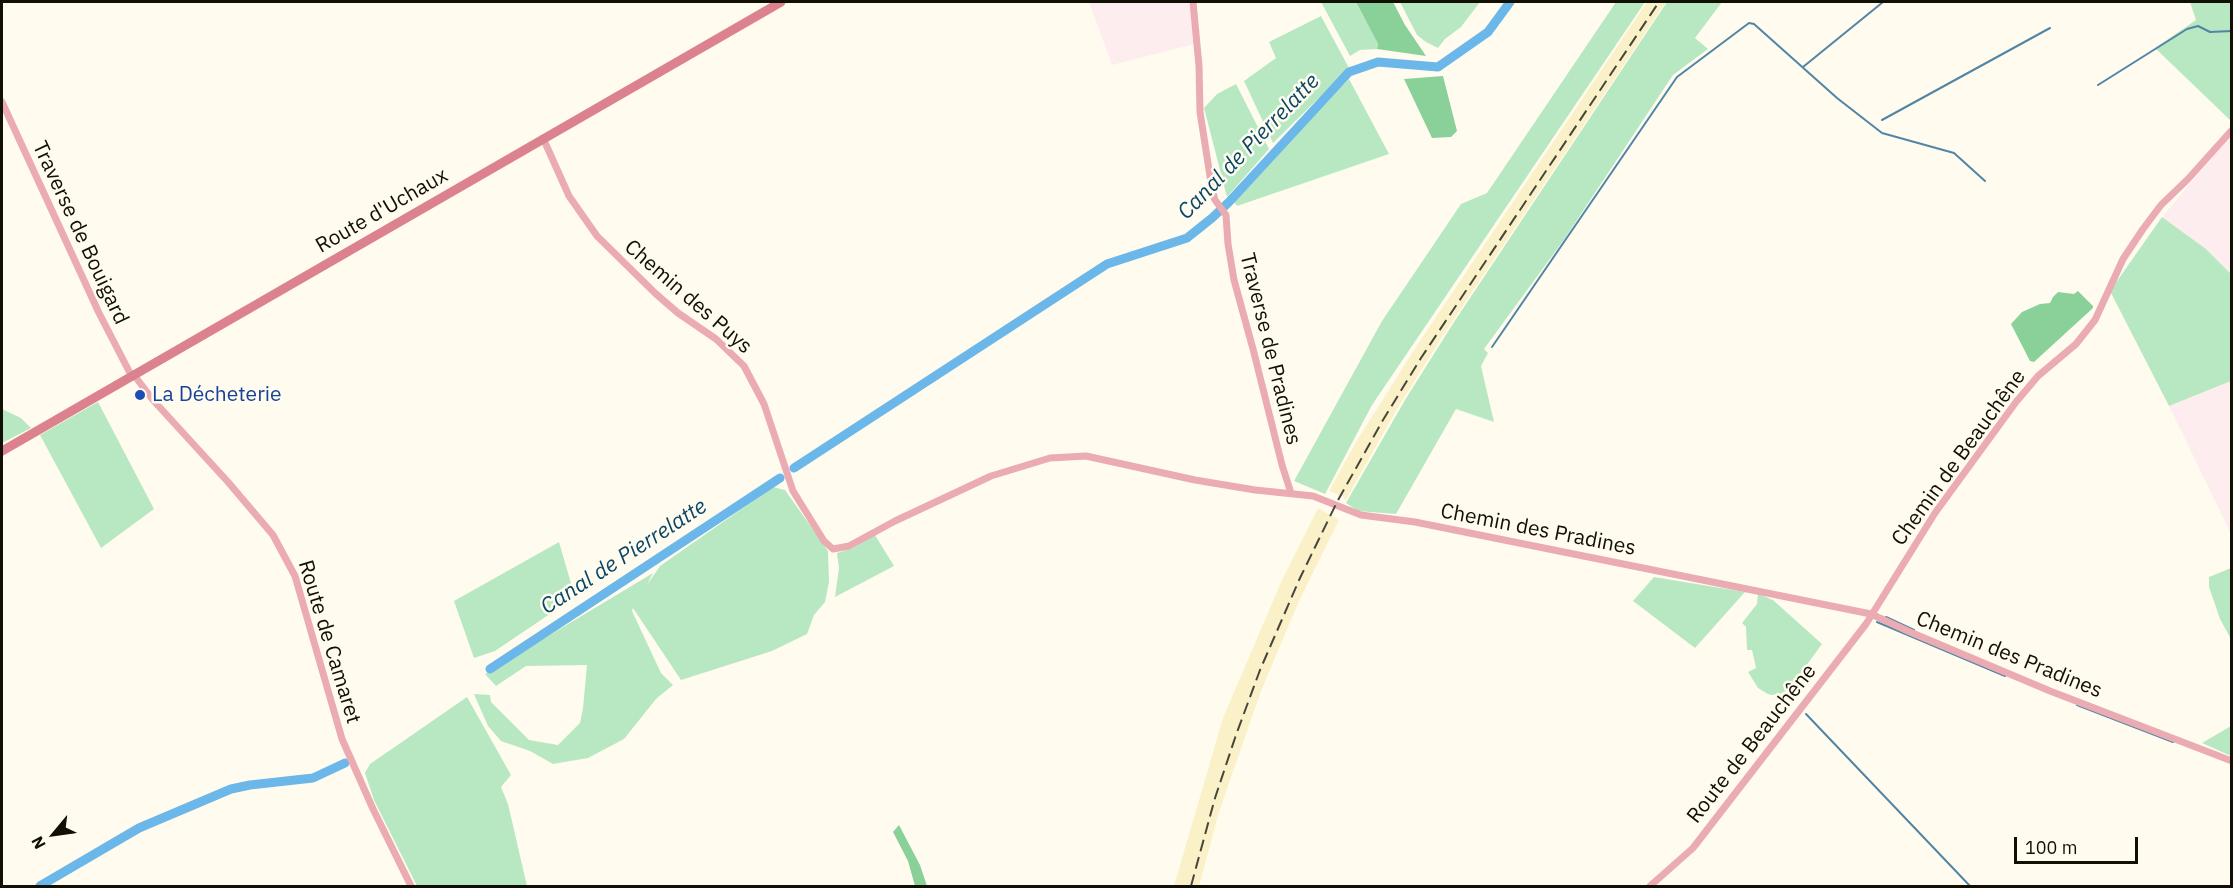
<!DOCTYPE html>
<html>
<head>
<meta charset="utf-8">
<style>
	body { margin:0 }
	#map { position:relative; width:2233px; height:888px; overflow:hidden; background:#fffcef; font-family:"IBM Plex Sans",sans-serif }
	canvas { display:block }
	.frame { position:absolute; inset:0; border:3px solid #121005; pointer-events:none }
	.north { position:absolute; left:24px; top:804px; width:60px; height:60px; -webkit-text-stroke:4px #fffcef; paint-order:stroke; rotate:241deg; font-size:16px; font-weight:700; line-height:24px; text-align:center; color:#121005 }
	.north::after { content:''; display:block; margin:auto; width:21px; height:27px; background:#121005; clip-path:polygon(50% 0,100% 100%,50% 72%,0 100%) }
	.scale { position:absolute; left:2014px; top:837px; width:124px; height:27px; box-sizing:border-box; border:3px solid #121005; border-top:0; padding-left:8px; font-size:18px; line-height:21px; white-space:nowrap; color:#121005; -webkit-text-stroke:4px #fffcef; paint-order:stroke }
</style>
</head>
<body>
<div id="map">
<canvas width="2233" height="888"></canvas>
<div class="frame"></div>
<div class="north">N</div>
<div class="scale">100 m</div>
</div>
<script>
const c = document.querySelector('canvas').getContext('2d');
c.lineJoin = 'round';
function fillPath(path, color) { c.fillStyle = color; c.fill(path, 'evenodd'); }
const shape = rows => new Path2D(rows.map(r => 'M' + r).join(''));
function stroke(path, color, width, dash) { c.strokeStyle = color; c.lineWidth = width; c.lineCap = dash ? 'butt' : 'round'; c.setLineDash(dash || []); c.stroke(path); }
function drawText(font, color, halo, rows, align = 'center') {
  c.font = font + ' "IBM Plex Sans",sans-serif'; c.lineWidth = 5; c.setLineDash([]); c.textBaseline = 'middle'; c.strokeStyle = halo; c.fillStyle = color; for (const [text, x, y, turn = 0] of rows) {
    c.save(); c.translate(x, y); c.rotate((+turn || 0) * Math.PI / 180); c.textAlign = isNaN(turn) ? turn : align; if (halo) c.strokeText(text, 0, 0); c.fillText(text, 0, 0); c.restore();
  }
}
const built = shape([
	[1647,2,1666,2,1442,337,1397,409,1345,501,1344,497,1329,491,1356,442,1414,350],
	[1318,508,1339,520,1299,601,1261,691,1219,812,1199,886,1174,886,1223,718,1282,580]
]);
const industrial = shape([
	[1089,2,1190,2,1195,44,1112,65],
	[2231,135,2231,274,2206,249,2162,217],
	[2231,381,2231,534,2169,406]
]);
const green = shape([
	[1321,2,1356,2,1378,44,1377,49,1360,50,1350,56],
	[1400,2,1480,2,1461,27,1445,39,1438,48,1426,42,1417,35],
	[1616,2,1645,2,1372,405,1325,494,1294,481,1382,321,1461,204,1487,193],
	[1667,2,1722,2,1695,38,1708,49,1673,75,1563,241,1484,349,1488,353,1481,366,1494,422,1456,409,1396,514,1358,511,1346,503,1405,400,1454,322],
	[2190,2,2231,2,2231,121,2155,48,2196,20],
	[1321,16,1349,68,1273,143,1244,81,1276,58,1269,42],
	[1349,79,1389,154,1237,206,1233,200],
	[1236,84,1269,149,1227,197,1204,108,1217,94],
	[2162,217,2206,249,2231,274,2231,381,2169,406,2110,291],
	[98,402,154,509,101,548,40,435],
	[2,409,21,418,31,428,2,443],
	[773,487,785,490,828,551,829,582,825,602,814,615,807,634,772,651,681,680,633,608,632,611,661,673,673,685,656,699,624,739,588,758,553,764,530,751,501,741,488,726,474,694,490,695,491,702,529,740,558,745,580,723,583,708,587,665,526,666,496,686,485,674,653,573,647,585,660,566],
	[875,535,894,566,835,597,839,568,837,553,853,548],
	[559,542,575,597,495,651,474,658,454,601],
	[2231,568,2231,639,2220,619,2209,587,2209,577],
	[1654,577,1745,592,1695,648,1633,601],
	[1758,594,1773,600,1822,644,1793,684,1786,691,1779,694,1771,695,1766,693,1758,688,1748,672,1756,668,1752,650,1747,650,1746,627,1742,623,1757,604],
	[467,697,511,775,501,787,508,804,527,886,417,886,374,800,365,773,370,764],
	[2231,726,2231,756,2202,743]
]);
const forest = shape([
	[1356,2,1393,2,1405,25,1426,56,1377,49,1378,44],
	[1443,76,1457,131,1451,137,1432,138,1404,79],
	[2078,291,2093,306,2093,308,2034,362,2030,361,2011,324,2022,312,2040,304,2050,303,2053,297,2058,292,2074,294],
	[899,825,920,865,927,886,915,886,908,861,893,832]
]);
const stream = shape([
	[1803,67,1883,2],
	[2098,85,2187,29,2198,26,2210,32,2232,31],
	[1882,120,2050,28],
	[1492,347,1677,77,1749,23,1754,24,1837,98,1882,133,1954,153,1985,181],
	[1886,617,1914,630],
	[1877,622,2005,676],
	[2077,705,2173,742],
	[1806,714,1970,886]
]);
const canal = shape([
	[794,468,1107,264,1187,238,1212,218,1229,202,1349,72,1378,62,1438,67,1488,32,1510,2],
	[490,669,780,478],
	[40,886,139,828,231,789,250,785,313,778,345,763]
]);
const street = shape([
	[1193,2,1199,66,1200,112,1212,189,1215,200,1226,215,1228,244,1234,280,1253,349,1282,465,1291,493],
	[2,102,99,313,132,377],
	[543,138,569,196,597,236,656,294,678,313,716,339,744,366,764,404,793,491,824,541,833,549,849,546,895,521,991,476,1050,458,1086,456,1195,480,1255,490,1313,496,1361,515,1415,522,1871,614,1910,632,2050,691,2232,761],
	[134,375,153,400,228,482,273,535,295,576,342,739,373,809,411,886],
	[1650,886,1693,848,1866,624,1935,513,2016,402,2038,376,2076,344,2095,320,2123,259,2143,229,2161,205,2188,179,2232,130]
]);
const secondary = shape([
	[2,451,781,2]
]);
const rail = shape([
	[1191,886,1215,798,1236,735,1260,670,1300,578,1337,502,1383,420,1421,358,1659,2]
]);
const markers = [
	[140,395,6,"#1a4fb4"]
];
const streetNames = [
	["Route d'Uchaux",382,211,-30],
	["Traverse de Bouigard",80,233,65],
	["Chemin des Puys",688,297,41],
	["Traverse de Pradines",1270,349,76],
	["Chemin de Beauchêne",1959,458,-54],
	["Chemin des Pradines",1538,530,11],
	["Route de Camaret",329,642,73],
	["Chemin des Pradines",2009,655,22],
	["Route de Beauchêne",1752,744,-52]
];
const transitNames = [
	["La Décheterie",152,395]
];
const waterNames = [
	["Canal de Pierrelatte",1249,147,-46],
	["Canal de Pierrelatte",624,557,-33]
];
fillPath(built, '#faf1c9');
fillPath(industrial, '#fdedef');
fillPath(green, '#b8e8c1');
fillPath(forest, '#8ad099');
stroke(stream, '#5185a5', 2);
stroke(canal, '#6cb7ea', 9);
stroke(street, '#eaabb3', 7);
stroke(secondary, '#dc828f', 9);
stroke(rail, '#48463b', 2, [12, 6]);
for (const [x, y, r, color] of markers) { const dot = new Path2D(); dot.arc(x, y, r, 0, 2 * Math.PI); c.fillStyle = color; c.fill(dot); stroke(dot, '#fffcef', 2); }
drawText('21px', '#121005', '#fffcef', streetNames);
drawText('21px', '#164399', '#fffcef', transitNames, 'left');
drawText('italic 22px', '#094668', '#fffcef', waterNames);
</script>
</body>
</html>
